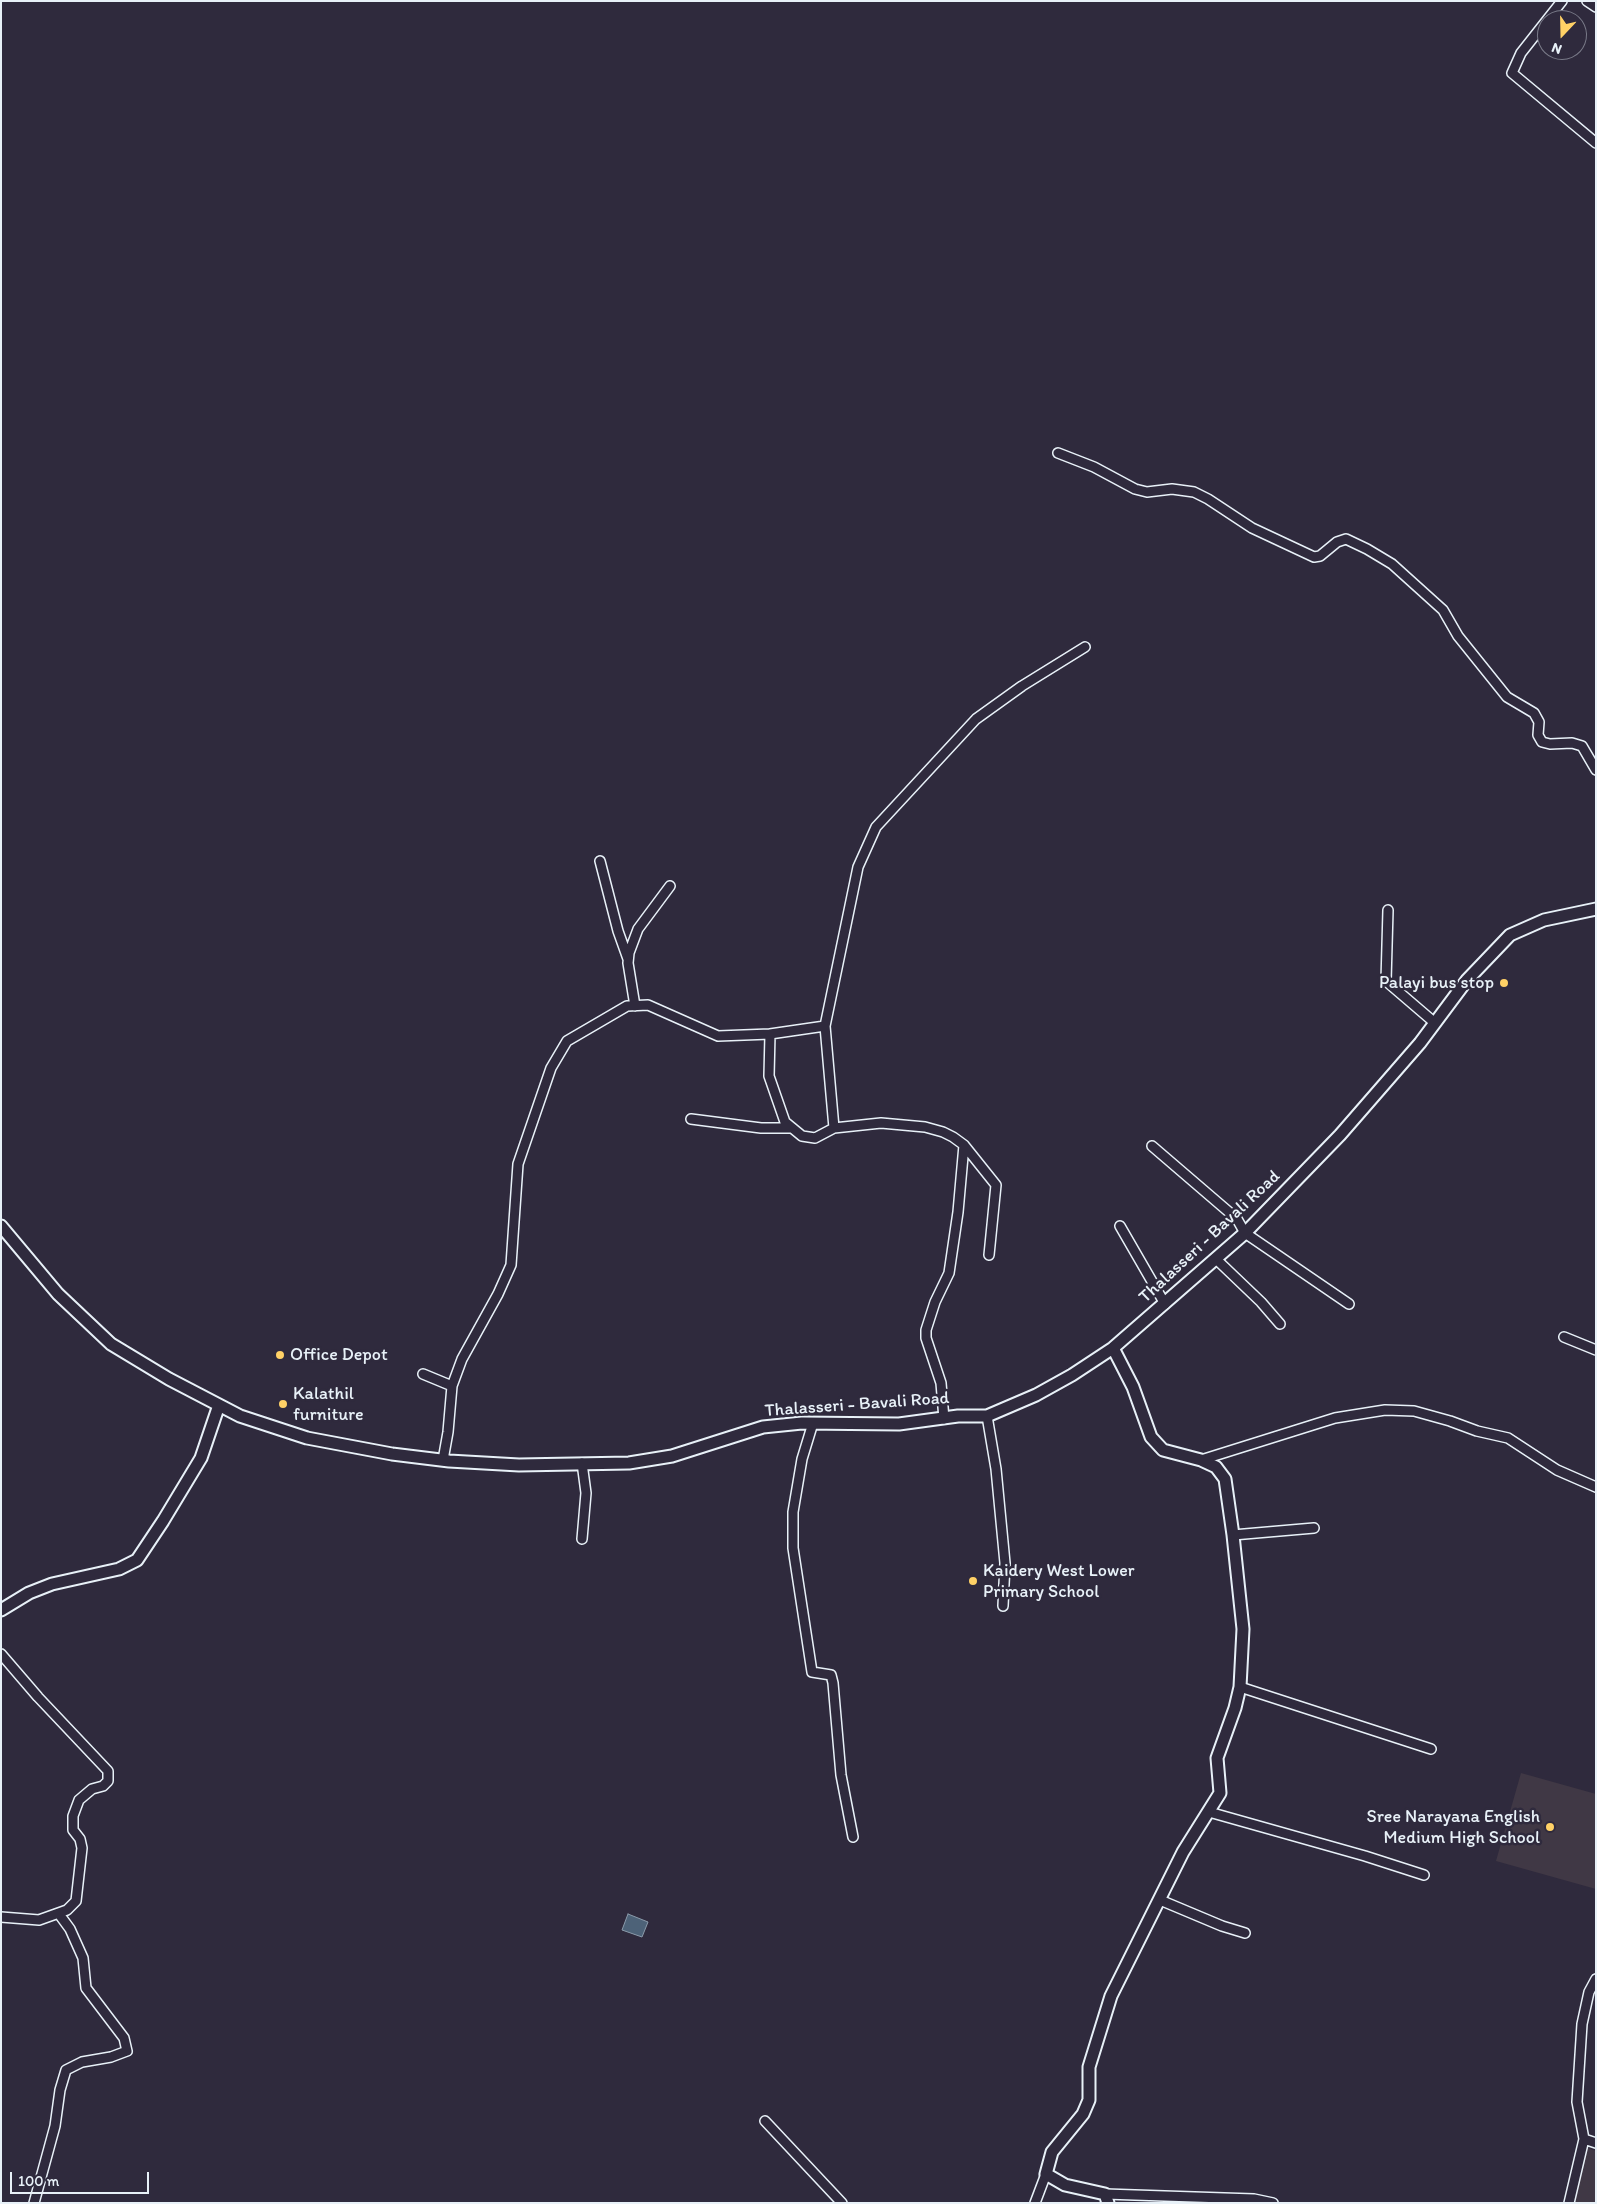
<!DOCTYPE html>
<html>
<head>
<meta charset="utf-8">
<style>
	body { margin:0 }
	#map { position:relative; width:1597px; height:2204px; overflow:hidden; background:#2f2a3d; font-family:Itim,sans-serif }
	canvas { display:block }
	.frame { position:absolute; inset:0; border:2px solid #e8f1f8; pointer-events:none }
	.north { position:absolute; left:1537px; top:10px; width:50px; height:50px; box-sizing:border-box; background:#2f2a3d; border:1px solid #797a88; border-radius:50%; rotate:201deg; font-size:14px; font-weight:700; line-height:20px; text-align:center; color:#e8f1f8 }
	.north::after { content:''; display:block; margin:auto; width:18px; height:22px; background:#ffd166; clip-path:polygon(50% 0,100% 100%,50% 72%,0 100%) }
	.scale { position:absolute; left:10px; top:2172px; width:139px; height:22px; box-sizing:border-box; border:2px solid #e8f1f8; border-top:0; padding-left:6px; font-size:15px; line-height:18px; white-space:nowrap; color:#e8f1f8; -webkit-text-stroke:4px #2f2a3d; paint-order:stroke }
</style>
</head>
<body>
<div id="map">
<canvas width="1597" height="2204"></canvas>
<div class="frame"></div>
<div class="north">N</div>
<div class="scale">100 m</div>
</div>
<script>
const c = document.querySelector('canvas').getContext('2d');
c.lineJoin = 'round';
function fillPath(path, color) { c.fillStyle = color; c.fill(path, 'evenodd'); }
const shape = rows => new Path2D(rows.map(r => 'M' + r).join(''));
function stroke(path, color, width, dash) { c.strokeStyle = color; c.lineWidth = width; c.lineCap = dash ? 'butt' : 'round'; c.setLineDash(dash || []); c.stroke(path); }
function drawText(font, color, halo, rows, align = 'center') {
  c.font = font + ' Itim,sans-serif'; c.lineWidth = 5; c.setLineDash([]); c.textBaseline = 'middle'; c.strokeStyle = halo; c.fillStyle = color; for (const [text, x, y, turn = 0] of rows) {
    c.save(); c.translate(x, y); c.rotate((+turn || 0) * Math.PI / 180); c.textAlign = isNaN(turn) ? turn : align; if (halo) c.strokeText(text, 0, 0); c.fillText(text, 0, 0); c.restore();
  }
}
const built = shape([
	[1521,1773,1596,1794,1596,1889,1496,1861],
	[1583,2146,1596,2151,1596,2203,1573,2203]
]);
const water = shape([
	[628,1914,648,1922,642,1937,622,1930,628,1914]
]);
const street = shape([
	[1587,1,1596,7],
	[1547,20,1521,53,1512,73,1596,143],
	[1547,20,1562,1],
	[1058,453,1094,467,1135,489,1147,492,1172,489,1194,492,1208,499,1252,528,1314,557,1320,556,1337,542,1346,539,1367,549,1392,564,1443,610,1458,636,1507,697,1534,713,1539,722,1538,735,1542,742,1550,744,1572,743,1582,746,1596,770],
	[600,861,618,931,628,959],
	[1388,910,1386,981,1435,1023],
	[635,1006,628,963,629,953,638,929,670,886],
	[770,1034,825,1026],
	[691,1119,761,1128,792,1128],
	[834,1128,825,1026,858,867,876,827,976,719,1022,686,1085,647],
	[1152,1146,1237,1219,1245,1233,1349,1304],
	[1120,1226,1165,1304],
	[1216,1259,1261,1302,1280,1324],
	[1564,1337,1596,1350],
	[423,1374,452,1386],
	[987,1416,996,1469,1005,1563,1003,1606],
	[944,1419,941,1383,926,1338,926,1330,935,1302,949,1273,958,1212,964,1145],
	[813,1423,802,1459,793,1512,793,1548,812,1672,831,1675,833,1683,841,1775,853,1837],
	[443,1460,448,1432,452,1386,462,1359,498,1294,511,1265,518,1164,551,1068,567,1041,627,1006,648,1005,718,1036,770,1034,769,1076,785,1122,802,1136,815,1138,834,1128,881,1123,925,1127,943,1132,953,1137,964,1145,996,1185,989,1255],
	[1201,1460,1335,1418,1385,1410,1414,1411,1450,1421,1477,1431,1508,1438,1557,1470,1596,1487],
	[582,1463,586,1493,582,1539],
	[1233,1535,1314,1528],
	[1,1654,38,1697,108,1771,108,1781,103,1786,92,1789,79,1800,73,1816,73,1830,80,1839,82,1848,76,1901,67,1910,39,1920,1,1917],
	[1240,1687,1431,1749],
	[1209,1812,1365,1856,1424,1875],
	[1160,1900,1222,1926,1245,1933],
	[1596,1979,1589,1992,1582,2024,1577,2102,1584,2139,1596,2143],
	[765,2121,842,2203],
	[1105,2194,1254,2199,1273,2203],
	[34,2203,55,2126,60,2090,66,2070,82,2062,111,2057,127,2051,124,2038,86,1988,83,1958,70,1929,59,1914],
	[1035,2203,1046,2174],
	[1569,2203,1584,2139]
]);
const secondary = shape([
	[1,1226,58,1294,111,1344,169,1379,240,1416,307,1438,392,1454,449,1461,519,1465,629,1463,672,1456,763,1427,802,1423,899,1424,958,1416,987,1416,1036,1395,1072,1375,1113,1348,1245,1233,1340,1135,1420,1043,1467,980,1510,935,1544,920,1596,909],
	[1,1610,29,1593,52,1584,119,1569,137,1560,163,1521,201,1458,219,1405],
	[1108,2203,1105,2194,1065,2185,1046,2174,1052,2152,1083,2114,1089,2100,1089,2067,1111,1996,1183,1852,1220,1793,1217,1758,1235,1708,1240,1687,1243,1629,1233,1535,1225,1479,1216,1467,1201,1460,1163,1450,1151,1437,1133,1387,1113,1348]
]);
const markers = [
	[1504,983,5,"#ffd166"],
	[280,1355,5,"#ffd166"],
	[283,1404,5,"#ffd166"],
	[973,1581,5,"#ffd166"],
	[1550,1827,5,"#ffd166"]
];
const poiNames = [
	["Palayi bus stop",1494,983,"right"],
	["Office Depot",290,1355],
	["Kalathil",293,1394],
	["furniture",293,1415],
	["Kaidery West Lower",983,1571],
	["Primary School",983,1592],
	["Sree Narayana English",1540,1817,"right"],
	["Medium High School",1540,1838,"right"]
];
const streetNames = [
	["Thalasseri - Bavali Road",1210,1237,-43],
	["Thalasseri - Bavali Road",857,1405,-4]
];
fillPath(built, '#403845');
fillPath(water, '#4d6278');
stroke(water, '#8b9bab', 1);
stroke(street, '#e8f1f8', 12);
stroke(secondary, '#e8f1f8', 15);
stroke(street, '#2f2a3d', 9);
stroke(secondary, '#2f2a3d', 11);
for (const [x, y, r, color] of markers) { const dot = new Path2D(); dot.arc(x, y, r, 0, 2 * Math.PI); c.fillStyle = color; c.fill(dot); stroke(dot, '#2f2a3d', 2); }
drawText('18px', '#e8f1f8', '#2f2a3d', poiNames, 'left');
drawText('18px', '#e8f1f8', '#2f2a3d', streetNames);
</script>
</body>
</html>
